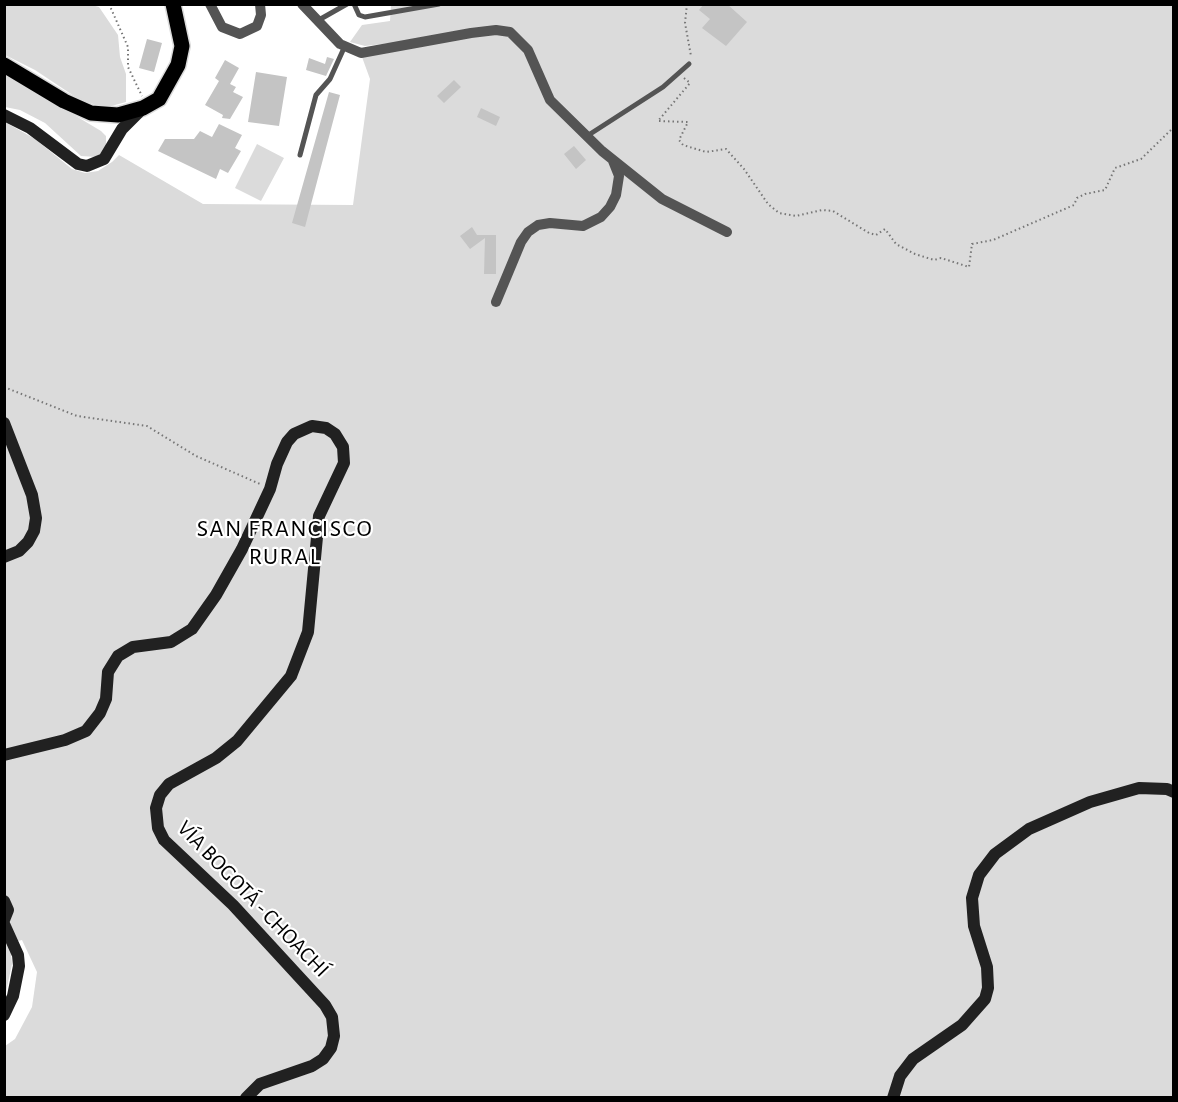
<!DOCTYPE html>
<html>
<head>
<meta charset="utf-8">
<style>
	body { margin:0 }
	#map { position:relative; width:1178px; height:1102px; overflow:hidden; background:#fff; font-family:"Alegreya Sans",sans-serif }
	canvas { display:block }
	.frame { position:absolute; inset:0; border:6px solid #000; pointer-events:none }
</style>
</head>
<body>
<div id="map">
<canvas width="1178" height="1102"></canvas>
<div class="frame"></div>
</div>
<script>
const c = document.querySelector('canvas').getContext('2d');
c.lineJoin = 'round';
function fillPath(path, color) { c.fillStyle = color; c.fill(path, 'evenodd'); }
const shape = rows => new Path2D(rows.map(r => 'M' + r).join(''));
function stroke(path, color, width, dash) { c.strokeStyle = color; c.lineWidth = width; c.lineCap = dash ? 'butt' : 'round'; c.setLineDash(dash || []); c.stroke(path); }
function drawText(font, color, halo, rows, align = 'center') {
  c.font = font + ' "Alegreya Sans",sans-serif'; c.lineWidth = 4.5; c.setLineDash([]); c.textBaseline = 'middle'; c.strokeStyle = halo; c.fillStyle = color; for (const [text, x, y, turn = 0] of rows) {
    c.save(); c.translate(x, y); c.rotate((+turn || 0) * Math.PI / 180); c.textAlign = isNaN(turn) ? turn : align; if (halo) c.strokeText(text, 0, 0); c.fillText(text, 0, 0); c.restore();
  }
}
const green = shape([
	[88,4,99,7,118,35,120,57,126,74,126,102,104,108,77,98,35,70,5,55,4,5],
	[391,5,1173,5,1173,1097,5,1097,5,1046,15,1039,32,1007,37,972,22,940,10,943,12,964,5,997,5,122,35,139,72,169,85,173,98,171,112,162,119,155,203,204,353,205,370,79,362,57,391,43,365,46,350,42,362,25,390,21],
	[4,73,101,131,106,136,106,148,97,157,81,156,45,123,20,110,5,107],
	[257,144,284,158,261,201,235,188]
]);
const building = shape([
	[704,4,727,4,747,22,726,46,702,28,710,19,699,10],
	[147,39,162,43,154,72,139,68],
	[327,57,334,59,326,76,306,70,309,58,325,64],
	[225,60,239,68,230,84,236,87,233,92,243,97,230,119,222,118,223,115,205,105,219,81,215,78],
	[256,72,287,77,279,126,248,122],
	[454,80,461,87,444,103,437,96],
	[329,92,340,95,305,227,292,223],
	[481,108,500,117,496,126,477,117],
	[219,124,242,135,235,148,241,151,228,173,220,169,216,179,158,151,165,139,194,139,200,131,212,137],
	[574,146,586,160,576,169,564,154],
	[472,227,477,235,496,235,496,274,484,274,485,238,470,249,460,236]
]);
const path = shape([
	[109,4,128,47,128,67,142,96],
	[687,4,685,23,691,56],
	[684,78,690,83,658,121,688,122,679,140,683,145,706,152,726,149,744,169,768,204,779,213,796,216,822,210,833,211,869,233,876,235,885,229,896,244,915,254,934,260,941,258,969,267,972,244,993,240,1074,205,1077,198,1085,194,1105,190,1115,168,1141,159,1174,127],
	[4,387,77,416,147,426,196,456,260,484]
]);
const lane = shape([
	[354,4,359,15,365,17,439,4],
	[317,21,347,4],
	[587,136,663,87,689,64],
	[300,155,316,95,330,79,344,48]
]);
const street = shape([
	[210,4,222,27,240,34,257,26,261,15,260,4],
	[302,4,340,44,361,53,471,33,496,30,510,32,528,50,550,100,602,151,662,199,727,232],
	[496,302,521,242,528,232,538,225,550,223,583,226,601,217,610,207,616,195,619,176,613,161]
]);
const secondary = shape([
	[4,115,30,128,78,164,87,166,104,159,122,129,143,108],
	[4,423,32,495,36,518,34,531,28,542,19,551,4,557],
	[4,755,65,740,86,731,100,713,106,699,108,672,118,656,133,647,171,642,192,629,216,595,242,549,270,489,277,464,287,442,294,434,312,426,326,428,335,434,343,447,344,463,319,516,308,632,291,676,237,741,216,758,169,784,160,795,156,808,158,828,164,840,233,905,325,1005,332,1017,334,1036,331,1048,323,1059,312,1066,260,1084,246,1098],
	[4,901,8,910,4,920],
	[4,924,18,955,19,966,13,996,4,1015],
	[893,1098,900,1076,913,1059,962,1025,985,999,988,988,987,967,974,926,972,898,979,875,995,854,1029,829,1090,802,1139,788,1167,789,1174,792]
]);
const primary = shape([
	[4,65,64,101,91,113,118,115,143,108,159,99,178,65,182,46,173,4]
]);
const streetNames = [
	["VÍA BOGOTÁ - CHOACHÍ",253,899,46]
];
const neighbourhoodNames = [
	["SAN FRANCISCO",285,529],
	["RURAL",285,557]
];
fillPath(green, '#dbdbdb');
fillPath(building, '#c4c4c4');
stroke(primary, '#dbdbdb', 18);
stroke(path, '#767676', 2, [1.5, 3]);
stroke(lane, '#545454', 5);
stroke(street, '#545454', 10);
stroke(secondary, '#212121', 12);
stroke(primary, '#000', 15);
drawText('22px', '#000', '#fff', streetNames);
c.letterSpacing = '1.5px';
drawText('24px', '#000', '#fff', neighbourhoodNames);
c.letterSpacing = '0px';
</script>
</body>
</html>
